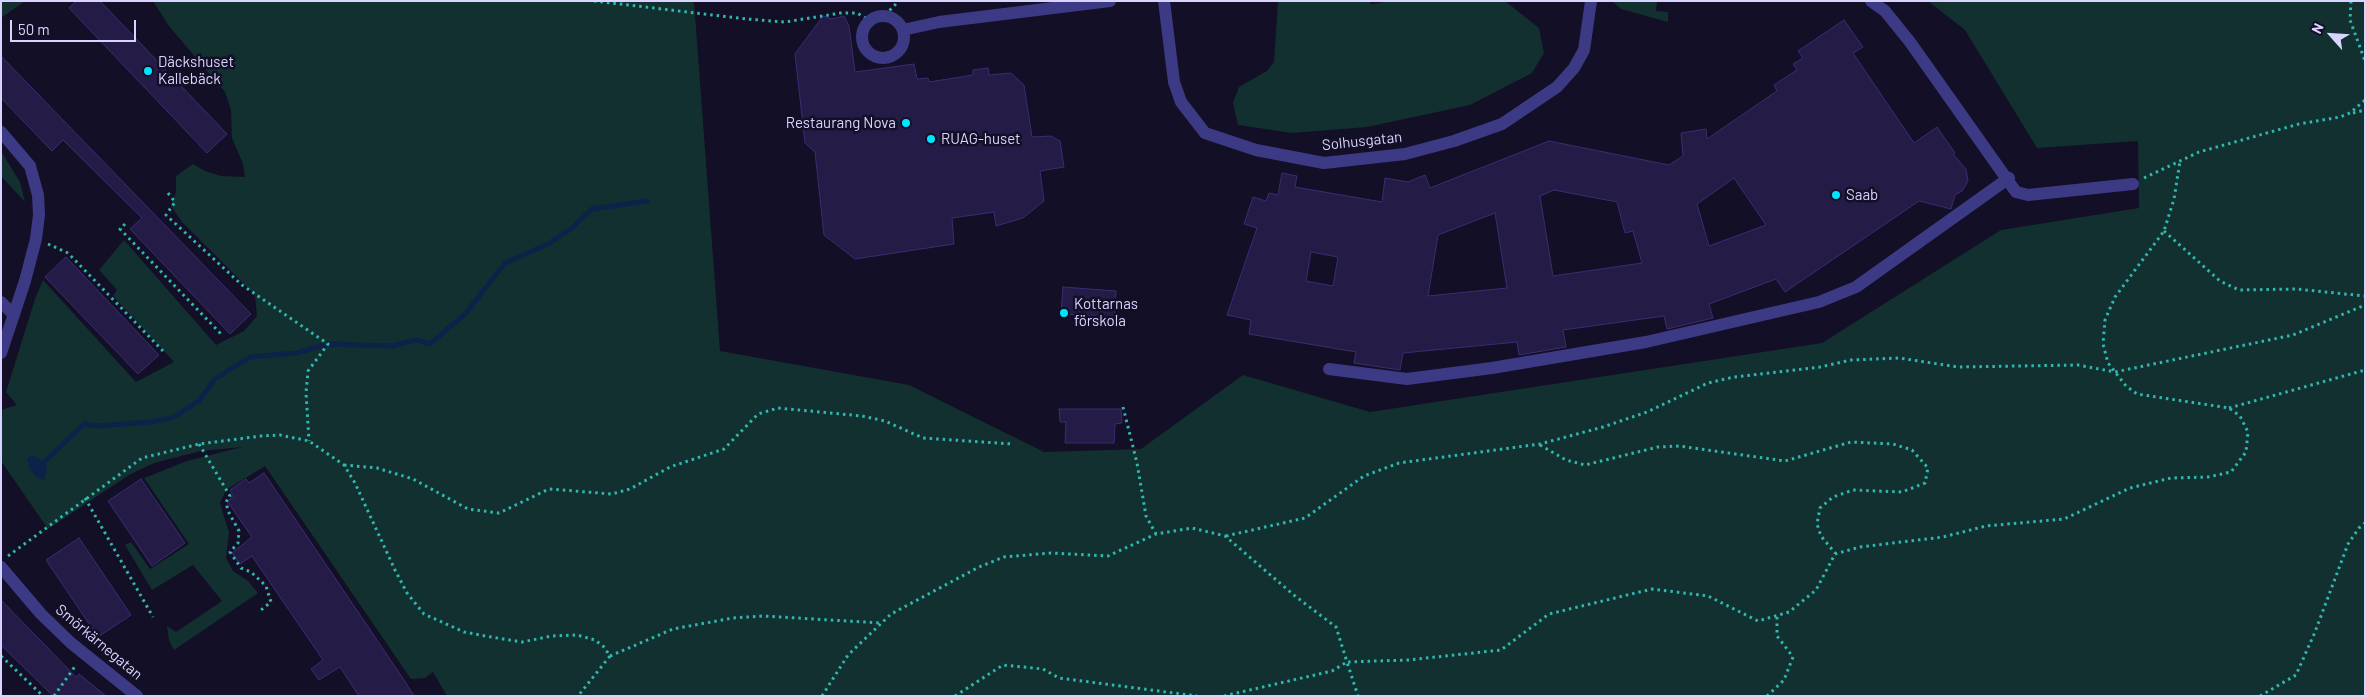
<!DOCTYPE html>
<html>
<head>
<meta charset="utf-8">
<style>
	body { margin:0 }
	#map { position:relative; width:2366px; height:697px; overflow:hidden; background:#130f26; font-family:Barlow,sans-serif }
	canvas { display:block }
	.frame { position:absolute; inset:0; border:2px solid #d9d4ff; pointer-events:none }
	.north { position:absolute; left:2306px; top:10px; width:50px; height:50px; -webkit-text-stroke:4px #130f26; paint-order:stroke; rotate:296deg; font-size:14px; font-weight:700; line-height:20px; text-align:center; color:#d9d4ff }
	.north::after { content:''; display:block; margin:auto; width:18px; height:22px; background:#d9d4ff; clip-path:polygon(50% 0,100% 100%,50% 72%,0 100%) }
	.scale { position:absolute; left:10px; top:20px; width:126px; height:22px; box-sizing:border-box; border:2px solid #d9d4ff; border-top:0; padding-left:6px; font-size:15px; line-height:18px; white-space:nowrap; color:#d9d4ff; -webkit-text-stroke:4px #130f26; paint-order:stroke }
</style>
</head>
<body>
<div id="map">
<canvas width="2366" height="697"></canvas>
<div class="frame"></div>
<div class="north">N</div>
<div class="scale">50 m</div>
</div>
<script>
const c = document.querySelector('canvas').getContext('2d');
c.lineJoin = 'round';
function fillPath(path, color) { c.fillStyle = color; c.fill(path, 'evenodd'); }
const shape = rows => new Path2D(rows.map(r => 'M' + r).join(''));
function stroke(path, color, width, dash) { c.strokeStyle = color; c.lineWidth = width; c.lineCap = dash ? 'butt' : 'round'; c.setLineDash(dash || []); c.stroke(path); }
function drawText(font, color, halo, rows, align = 'center') {
  c.font = font + ' Barlow,sans-serif'; c.lineWidth = 5; c.setLineDash([]); c.textBaseline = 'middle'; c.strokeStyle = halo; c.fillStyle = color; for (const [text, x, y, turn = 0] of rows) {
    c.save(); c.translate(x, y); c.rotate((+turn || 0) * Math.PI / 180); c.textAlign = isNaN(turn) ? turn : align; if (halo) c.strokeText(text, 0, 0); c.fillText(text, 0, 0); c.restore();
  }
}
const green = shape([
	[1,1,25,1,1,18],
	[153,1,694,1,720,351,909,385,1044,452,1141,449,1243,375,1370,412,1822,343,2001,230,2139,208,2138,141,2037,148,1965,30,1928,1,2365,1,2365,696,447,696,433,672,425,678,411,679,265,466,226,490,220,503,229,533,226,558,233,571,248,581,258,593,174,650,169,640,167,626,176,632,222,601,193,565,152,590,125,545,131,542,150,569,189,544,144,478,187,461,242,447,201,451,154,463,129,475,48,529,1,461,1,410,17,405,6,392,35,299,43,280,136,382,174,362,113,296,117,290,99,270,124,240,216,345,244,331,257,316,255,295,182,222,171,206,176,192,176,176,193,164,205,171,221,176,245,177,243,164,232,138,231,110,225,92,169,26],
	[1278,1,1370,1,1371,4,1392,1,1505,1,1539,28,1544,53,1532,73,1470,105,1367,127,1292,133,1238,125,1233,103,1239,87,1267,71,1274,62],
	[1612,1,1657,1,1656,11,1668,12,1668,22,1621,9],
	[1,151,20,182,25,202,1,176]
]);
const water = shape([
	[31,455,39,458,47,467,44,480,35,476,29,467,27,459]
]);
const stream = shape([
	[44,462,84,424,98,426,149,422,172,418,199,401,215,379,250,357,296,353,328,344,391,346,417,340,430,344,466,313,505,263,548,244,572,228,592,209,647,201]
]);
const building = shape([
	[76,1,100,1,227,134,207,153,69,8,76,1],
	[823,16,832,19,844,16,849,26,855,72,914,64,917,79,928,78,929,82,973,75,973,70,988,68,989,75,1011,73,1024,85,1032,137,1051,136,1060,141,1064,167,1040,171,1044,201,1023,218,996,226,994,212,952,218,954,244,855,259,824,235,815,152,805,143,795,54,823,16],
	[1844,20,1863,47,1853,53,1914,143,1937,127,1955,153,1953,154,1966,169,1968,181,1962,191,1955,195,1951,209,1919,201,1785,292,1776,279,1709,304,1713,318,1667,329,1664,316,1563,330,1566,347,1519,355,1517,342,1403,353,1400,370,1354,363,1356,352,1249,334,1251,320,1227,315,1257,228,1244,224,1253,197,1266,201,1269,193,1278,195,1282,173,1297,176,1295,187,1382,202,1385,178,1408,182,1425,175,1430,188,1549,141,1669,165,1683,156,1681,133,1706,129,1707,139,1777,91,1774,85,1797,70,1793,64,1803,58,1798,51,1844,20],
	[1734,178,1766,225,1709,246,1697,204,1734,178],
	[1554,190,1617,202,1625,233,1633,231,1642,263,1553,276,1540,196,1554,190],
	[1495,213,1507,288,1428,296,1438,235,1495,213],
	[1311,252,1338,257,1333,286,1306,281,1311,252],
	[1,56,251,314,230,334,130,229,142,218,63,140,52,151,1,98,1,56],
	[66,257,159,355,138,374,45,277,66,257],
	[1063,287,1116,291,1115,317,1061,314,1063,287],
	[1059,409,1121,409,1122,423,1115,424,1114,443,1065,443,1066,422,1060,422,1059,409],
	[264,473,404,680,414,696,359,696,340,667,319,680,311,669,323,660,252,556,240,564,232,553,252,537,227,501,234,497,230,490,246,479,249,483,264,473],
	[141,479,185,543,152,566,108,501,141,479],
	[79,538,131,615,98,637,46,560,79,538],
	[1,600,76,677,79,674,106,696,53,696,1,645,1,600]
]);
const path = shape([
	[594,1,747,19,785,22,841,13,857,13,869,20],
	[2351,1,2350,20,2365,61],
	[885,15,899,1],
	[2353,113,2365,110],
	[2144,178,2199,152,2299,124,2340,117,2350,113,2365,100],
	[168,193,175,202,166,215,242,285,328,344,308,371,306,393,309,441],
	[125,224,120,229,221,334],
	[2164,231,2220,281,2239,290,2296,289,2365,296],
	[48,244,68,253,163,351],
	[1123,407,1137,463,1146,516,1156,534],
	[2229,408,2365,370],
	[199,444,230,496,226,502,228,511,239,531,238,543,230,552,241,568,251,572,266,586,271,602,261,610],
	[1540,445,1566,460,1585,465,1658,447,1679,446,1785,461,1851,442,1893,444,1912,450,1928,468,1925,483,1902,492,1853,490,1833,497,1820,508,1817,524,1821,536,1835,553],
	[344,465,377,468,413,479,468,509,499,513,549,489,612,494,630,489,670,467,724,449,758,414,778,408,862,416,885,421,923,438,1012,444],
	[85,498,153,617],
	[1226,536,1305,518,1364,476,1399,463,1540,444,1603,427,1647,412,1708,383,1734,377,1820,367,1851,360,1899,358,1958,367,2078,365,2115,372,2293,335,2365,305],
	[8,556,142,458,199,444,261,436,280,435,309,441,344,465,355,483,395,570,407,593,424,614,464,632,491,637,522,642,552,636,577,635,595,640,604,647,610,656,578,696],
	[1,656,43,696],
	[610,656,673,629,733,618,763,616,881,623],
	[54,696,76,665],
	[822,696,848,655,891,614,979,567,1004,557,1051,553,1108,556,1156,534,1192,528,1225,536,1295,596,1336,627,1347,662,1408,660,1501,650,1549,614,1652,589,1708,596,1758,621,1789,612,1816,590,1835,554,1860,547,1943,537,1986,526,2064,519,2130,488,2171,478,2208,477,2231,472,2246,452,2248,432,2240,416,2229,408,2137,394,2126,386,2108,363,2103,344,2105,320,2115,297,2164,231,2174,199,2180,161],
	[955,696,1003,665,1043,669,1059,678,1197,696],
	[1224,696,1332,671,1347,662,1358,696],
	[1767,696,1784,680,1793,657,1777,636,1777,616],
	[2260,696,2296,675,2315,632,2348,544,2359,528,2365,523]
]);
const minor = shape([
	[1164,1,1174,82,1181,102,1205,133,1256,150,1324,163,1405,154,1454,141,1502,124,1557,87,1574,68,1584,50,1591,1],
	[1871,1,1885,11,1910,42,2016,192,2028,195,2133,184],
	'862 37a21 21 0 1 1 42 0a21 21 0 1 1-42 0Z',
	[903,30,939,22,1110,1],
	[1,132,30,166,38,195,39,215,36,239,25,281,1,353],
	[1,302,14,315],
	[1329,369,1407,379,1492,368,1646,342,1819,302,1856,287,2009,178],
	[1,567,41,614,71,643,137,696]
]);
const markers = [
	[148,71,5,"#00e5ff"],
	[906,123,5,"#00e5ff"],
	[931,139,5,"#00e5ff"],
	[1836,195,5,"#00e5ff"],
	[1064,313,5,"#00e5ff"]
];
const poiNames = [
	["Däckshuset",158,62],
	["Kallebäck",158,79],
	["Restaurang Nova",896,123,"right"],
	["RUAG-huset",941,139],
	["Saab",1846,195],
	["Kottarnas",1074,304],
	["förskola",1074,321]
];
const streetNames = [
	["Solhusgatan",1362,141,-6],
	["Smörkärnegatan",99,642,40]
];
fillPath(green, '#12302f');
fillPath(water, '#0c2248');
stroke(stream, '#0c2248', 5);
fillPath(building, '#241b47');
stroke(building, '#3b2d73', 1);
stroke(path, '#2fb8b0', 3, [2.5, 4]);
stroke(minor, '#3d3a85', 12);
for (const [x, y, r, color] of markers) { const dot = new Path2D(); dot.arc(x, y, r, 0, 2 * Math.PI); c.fillStyle = color; c.fill(dot); stroke(dot, '#130f26', 2); }
drawText('15px', '#d9d4ff', '#130f26', poiNames, 'left');
drawText('15px', '#d9d4ff', '#130f26', streetNames);
</script>
</body>
</html>
